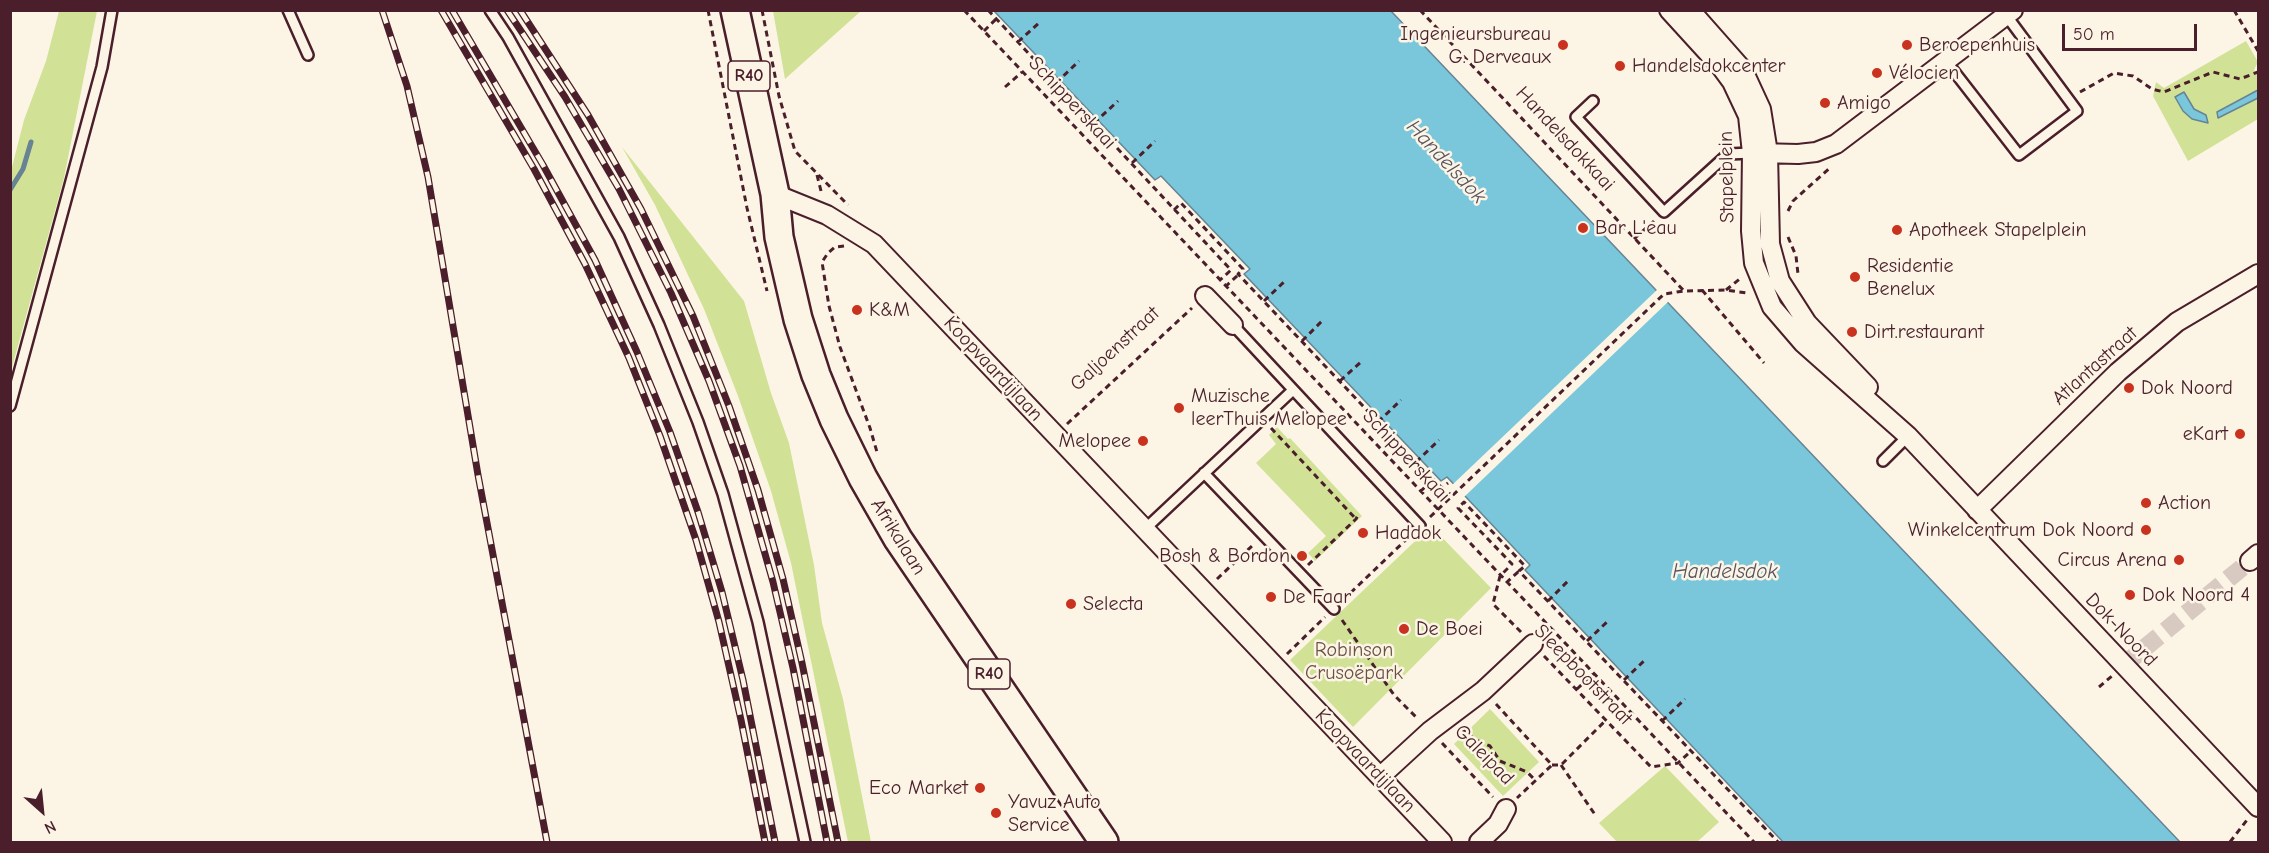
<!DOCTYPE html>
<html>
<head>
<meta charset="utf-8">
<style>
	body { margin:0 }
	#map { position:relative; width:2269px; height:853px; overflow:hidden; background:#fcf5e5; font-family:"Comic Neue",sans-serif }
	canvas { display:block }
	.frame { position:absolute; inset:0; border:12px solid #4a1f2b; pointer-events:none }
	.north { position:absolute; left:12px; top:781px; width:60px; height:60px; -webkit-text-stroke:4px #fcf5e5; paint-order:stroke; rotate:153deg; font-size:16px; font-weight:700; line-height:24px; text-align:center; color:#4a1f2b }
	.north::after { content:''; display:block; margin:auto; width:21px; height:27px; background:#4a1f2b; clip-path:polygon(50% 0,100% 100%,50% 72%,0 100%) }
	.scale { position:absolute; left:2062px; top:24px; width:135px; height:27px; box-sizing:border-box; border:3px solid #4a1f2b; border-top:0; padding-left:8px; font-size:18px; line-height:21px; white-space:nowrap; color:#4a1f2b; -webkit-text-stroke:4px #fcf5e5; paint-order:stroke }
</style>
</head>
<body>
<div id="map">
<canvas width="2269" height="853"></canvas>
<div class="frame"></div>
<div class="north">N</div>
<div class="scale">50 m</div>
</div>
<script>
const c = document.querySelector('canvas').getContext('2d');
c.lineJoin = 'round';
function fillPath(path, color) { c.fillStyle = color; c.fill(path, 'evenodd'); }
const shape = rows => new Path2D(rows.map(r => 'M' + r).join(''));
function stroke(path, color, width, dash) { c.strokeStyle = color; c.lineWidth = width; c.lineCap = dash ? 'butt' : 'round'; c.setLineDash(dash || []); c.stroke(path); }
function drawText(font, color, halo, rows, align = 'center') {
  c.font = font + ' "Comic Neue",sans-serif'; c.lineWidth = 5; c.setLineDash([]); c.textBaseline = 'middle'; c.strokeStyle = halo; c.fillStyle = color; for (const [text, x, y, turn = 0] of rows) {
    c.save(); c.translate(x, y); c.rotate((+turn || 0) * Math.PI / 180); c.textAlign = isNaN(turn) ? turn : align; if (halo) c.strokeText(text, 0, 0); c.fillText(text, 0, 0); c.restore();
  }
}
const green = shape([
	[59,11,97,11,64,178,11,371,11,171,24,120,46,61],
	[773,11,773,10,861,11,785,79],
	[2246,41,2258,62,2254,70,2258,76,2258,119,2188,161,2153,96,2156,82,2164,88],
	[622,147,744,301,771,393,789,443,814,565,822,623,843,699,871,842,848,842,791,563,771,491,738,396,704,309,655,205],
	[1277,427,1288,439,1290,438,1362,516,1315,561,1308,553,1326,536,1256,463,1276,444,1269,435],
	[1431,526,1491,588,1353,727,1290,660],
	[1490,709,1539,762,1503,796,1454,744],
	[1665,766,1719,822,1697,842,1617,842,1599,823]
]);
const water = shape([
	[994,11,1391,11,2180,842,1783,842,1525,570,1530,565,1447,477,1441,481,1244,274,1250,269,1161,176,1155,180,994,11],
	[2258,90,2258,98,2218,118,2217,112,2258,90],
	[2184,92,2194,109,2206,115,2208,123,2192,119,2183,111,2175,97,2184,92]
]);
const pier = shape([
	[1659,288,1670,300,1463,498,1451,486]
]);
const stream = shape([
	[10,190,23,169,31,142]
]);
const streetTunnel = shape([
	[2124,665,2250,561]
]);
const path = shape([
	[708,10,747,208,767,291],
	[762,10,779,96,795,151,848,205],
	[964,10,1754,842],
	[988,10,1231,270,1220,280],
	[1420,10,1684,291],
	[2234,10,2258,51],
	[984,31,996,19],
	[1018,42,1041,21],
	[1056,83,1079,61],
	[1005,87,1022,72],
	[2080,92,2114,73,2133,76,2152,89,2164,92,2213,72,2240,79,2258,72],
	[1094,123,1118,101],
	[1132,163,1155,141],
	[817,175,822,195],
	[1174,210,1181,203,1243,269,1238,274,1416,462,1442,488,1448,483],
	[1788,211,1793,201,1831,167],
	[1788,237,1796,256,1798,274],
	[1634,239,1654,221],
	[844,246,835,247,828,253,822,262,829,306,840,347,870,428,877,452],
	[1225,287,1238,275],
	[1702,290,1764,363],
	[1726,290,1741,278],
	[1264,301,1286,280],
	[1302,341,1324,319],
	[1340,381,1363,360],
	[1378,422,1401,400],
	[1067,424,1192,308],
	[1271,428,1356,519],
	[1416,462,1439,440],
	[1420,492,1433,479],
	[1430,517,1664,294,1684,291,1726,290,1747,293],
	[1308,565,1356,519,1359,513],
	[1217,579,1253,545],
	[1506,583,1519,571],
	[1343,600,1412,534],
	[1548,601,1570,579],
	[1342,620,1394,695,1418,719],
	[1521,632,1493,604,1500,576,1512,564,1458,508,1464,502,1525,566,1519,571,1778,842],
	[1587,641,1609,620],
	[1287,654,1325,617],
	[1544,656,1651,767,1678,763,1691,751],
	[1624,680,1646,659],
	[2099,687,2112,676],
	[1577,689,1593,674],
	[1496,704,1552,765,1517,798],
	[1662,721,1685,699],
	[1465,728,1463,730,1476,740,1490,746,1500,761,1527,772,1536,781],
	[1442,743,1493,797],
	[1552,765,1561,765,1606,720],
	[1561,765,1596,816],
	[2230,842,2247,820]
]);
const lane = shape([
	[288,10,308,55],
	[490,10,508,37,619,237,659,325,698,422,723,494,758,622,805,842],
	[1946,61,2019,155,2077,111,2006,15],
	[1593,101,1576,117,1664,212,1728,154,1752,153],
	[1233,325,1420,526],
	[10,406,102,67,112,10],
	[1883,461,1908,436],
	[1204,473,1334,609],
	[1145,529,1293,390]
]);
const street = shape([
	[1669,10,1721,67,1732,82,1748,116,1752,153,1751,231,1754,263,1772,307,1803,343,1908,436,2258,807],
	[1690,10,1743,70,1761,109,1768,153,1770,244,1780,281,1807,323,1868,387],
	[1758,153,1798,154,1816,152,1836,144,2013,10],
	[775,194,827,215,874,244,1442,842],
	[1205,296,1233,325],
	[1977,510,2118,372,2177,322,2258,274],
	[2250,561,2258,554],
	[1381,776,1430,731,1483,691,1533,644],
	[1479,842,1498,824,1506,809]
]);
const primary = shape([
	[735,10,775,194,779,237,798,319,816,375,834,419,863,478,898,539,1104,842]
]);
const rail = shape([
	[382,10,407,86,428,177,478,475,547,842],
	[441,10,534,169,585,264,629,358,660,436,696,540,719,622,741,720,765,842],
	[452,10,543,165,595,260,637,352,670,432,698,512,722,592,743,680,775,842],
	[507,10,565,97,619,189,671,293,709,381,740,466,773,582,793,668,827,842],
	[520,10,588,115,641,209,693,316,729,406,758,490,783,579,802,663,838,842]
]);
const markers = [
	[1563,45,6,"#c8321e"],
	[1907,45,6,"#c8321e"],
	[1620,66,6,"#c8321e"],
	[1877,73,6,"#c8321e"],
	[1825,103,6,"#c8321e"],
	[1583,228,6,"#c8321e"],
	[1897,230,6,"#c8321e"],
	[1855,277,6,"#c8321e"],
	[857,310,6,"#c8321e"],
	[1852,332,6,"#c8321e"],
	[2129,388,6,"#c8321e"],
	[1179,408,6,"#c8321e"],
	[2240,434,6,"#c8321e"],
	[1143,441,6,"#c8321e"],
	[2146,503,6,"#c8321e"],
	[2146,530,6,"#c8321e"],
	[1363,533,6,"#c8321e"],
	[1302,556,6,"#c8321e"],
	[2179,560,6,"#c8321e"],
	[2130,595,6,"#c8321e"],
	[1271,597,6,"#c8321e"],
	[1071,604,6,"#c8321e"],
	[1404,629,6,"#c8321e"],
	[980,788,6,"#c8321e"],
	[996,813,6,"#c8321e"]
];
const shields = [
	[749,76,42],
	[989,674,42]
];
const shieldNames = [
	["R40",749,76],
	["R40",989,674]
];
const poiNames = [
	["Ingenieursbureau",1551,34,"right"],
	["G. Derveaux",1551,57,"right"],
	["Beroepenhuis",1919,45],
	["Handelsdokcenter",1632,66],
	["Vélocien",1889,73],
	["Amigo",1837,103],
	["Bar L'eau",1595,228],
	["Apotheek Stapelplein",1909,230],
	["Residentie",1867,266],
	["Benelux",1867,289],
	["K&M",869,310],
	["Dirt.restaurant",1864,332],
	["Dok Noord",2141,388],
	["Muzische",1191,396],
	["leerThuis Melopee",1191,419],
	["eKart",2228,434,"right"],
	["Melopee",1131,441,"right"],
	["Action",2158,503],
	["Winkelcentrum Dok Noord",2134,530,"right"],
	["Haddok",1375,533],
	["Bosh & Bordon",1290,556,"right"],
	["Circus Arena",2167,560,"right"],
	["Dok Noord 4",2142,595],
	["De Faar",1283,597],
	["Selecta",1083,604],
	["De Boei",1416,629],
	["Eco Market",968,788,"right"],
	["Yavuz Auto",1008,802],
	["Service",1008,825]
];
const streetNames = [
	["Schipperskaai",1072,103,47],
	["Handelsdokkaai",1565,139,47],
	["Stapelplein",1727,177,-91],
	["Galjoenstraat",1115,349,-43],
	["Atlantastraat",2095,366,-42],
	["Koopvaardijlaan",993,369,47],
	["Schipperskaai",1406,456,47],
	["Afrikalaan",898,537,58],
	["Dok-Noord",2121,630,46],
	["Sleepbootstraat",1583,675,46],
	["Galeipad",1484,755,46],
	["Koopvaardijlaan",1365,761,46]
];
const parkNames = [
	["Robinson",1354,650],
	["Crusoëpark",1354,673]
];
const waterNames = [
	["Handelsdok",1446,162,47],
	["Handelsdok",1725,572]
];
fillPath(green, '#d1e296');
fillPath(water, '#7ac6da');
stroke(water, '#678394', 1.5);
fillPath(pier, '#fcf5e5');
stroke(stream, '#678394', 5);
stroke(streetTunnel, '#d8cac0', 18, [18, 9]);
stroke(lane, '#4a1f2b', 14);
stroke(street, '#4a1f2b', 22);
stroke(primary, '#4a1f2b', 32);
stroke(path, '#4a1f2b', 3, [6, 4.5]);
stroke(lane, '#fcf5e5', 9);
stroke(street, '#fcf5e5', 18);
stroke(primary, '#fcf5e5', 27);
stroke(rail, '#4a1f2b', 7);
stroke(rail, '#fcf5e5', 4.5, [14]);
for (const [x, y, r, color] of markers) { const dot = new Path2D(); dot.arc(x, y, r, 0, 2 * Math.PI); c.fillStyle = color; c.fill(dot); stroke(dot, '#fcf5e5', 2); }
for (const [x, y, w] of shields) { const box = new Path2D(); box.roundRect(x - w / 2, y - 15, w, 30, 4.5); c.fillStyle = '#fcf5e5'; c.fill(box); stroke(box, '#4a1f2b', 1.5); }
drawText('bold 18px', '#4a1f2b', null, shieldNames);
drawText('20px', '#4a1f2b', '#fcf5e5', poiNames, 'left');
drawText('20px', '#4a1f2b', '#fcf5e5', streetNames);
drawText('20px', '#6c5046', '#fcf5e5', parkNames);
drawText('italic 21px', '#585160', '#fcf5e5', waterNames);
</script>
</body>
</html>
